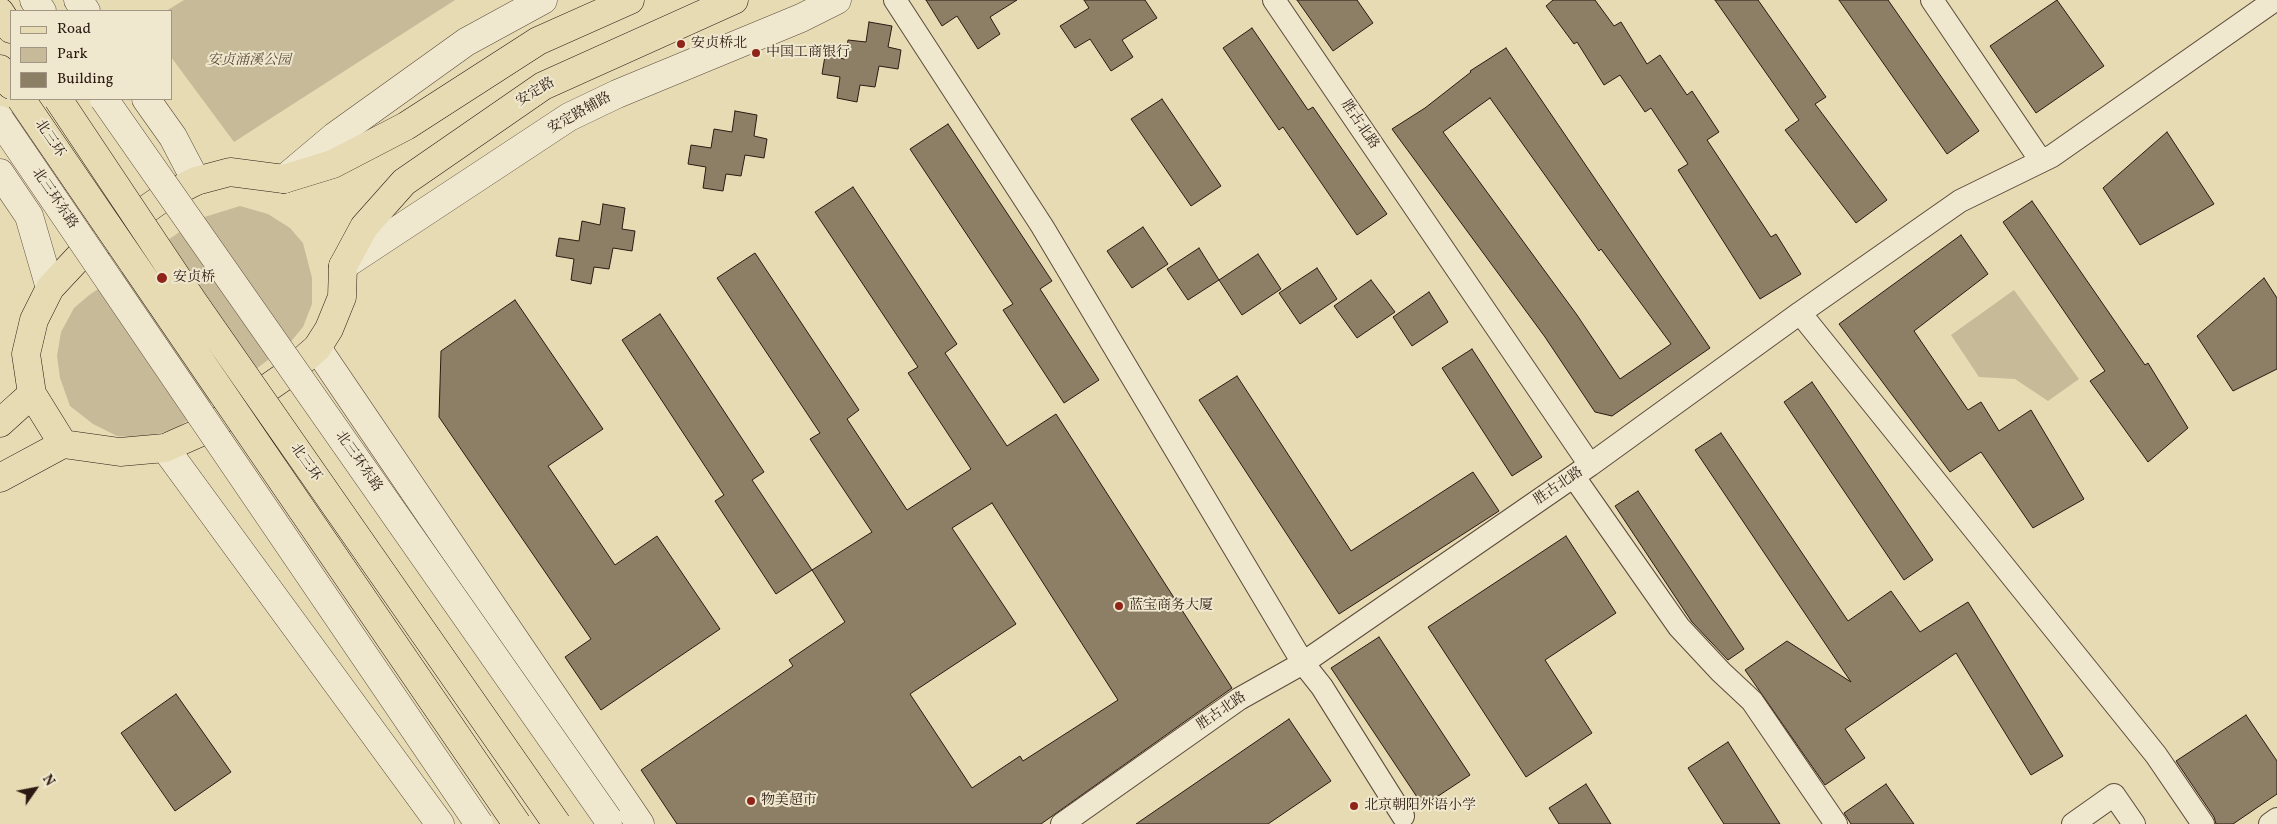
<!DOCTYPE html>
<html>
<head>
<meta charset="utf-8">
<style>
	body { margin:0 }
	#map { position:relative; width:2277px; height:824px; overflow:hidden; background:#e7dbb4; font-family:Vollkorn,serif }
	canvas { display:block }
	.legend { position:absolute; left:10px; top:10px; width:162px; height:90px; box-sizing:border-box; background:#efe8ce; border:1px solid #a19683; margin:0; padding:6px 9px; list-style:none; font-size:15px; color:#2c1a12 }
	.legend li { display:flex; align-items:center; gap:10px; height:25px }
	.legend b { width:25px; border:1px solid #a19683 }
	.north { position:absolute; left:10px; top:764px; width:50px; height:50px; -webkit-text-stroke:4px #efe8ce; paint-order:stroke; rotate:57deg; font-size:14px; font-weight:700; line-height:20px; text-align:center; color:#2c1a12 }
	.north::after { content:''; display:block; margin:auto; width:18px; height:22px; background:#2c1a12; clip-path:polygon(50% 0,100% 100%,50% 72%,0 100%) }
</style>
</head>
<body>
<div id="map">
<canvas width="2277" height="824"></canvas>
<ul class="legend">
<li><b style="height:6px;background:#e7dbb4"></b>Road</li>
<li><b style="height:14px;background:#c7ba98"></b>Park</li>
<li><b style="height:14px;background:#8d7e66"></b>Building</li>
</ul>
<div class="north">N</div>
</div>
<script>
const c = document.querySelector('canvas').getContext('2d');
c.lineJoin = 'round';
function fillPath(path, color) { c.fillStyle = color; c.fill(path, 'evenodd'); }
const shape = rows => new Path2D(rows.map(r => 'M' + r).join(''));
function stroke(path, color, width, dash) { c.strokeStyle = color; c.lineWidth = width; c.lineCap = dash ? 'butt' : 'round'; c.setLineDash(dash || []); c.stroke(path); }
function drawText(font, color, halo, rows, align = 'center') {
  c.font = font + ' Vollkorn,"Noto Serif SC",serif'; c.lineWidth = 4; c.setLineDash([]); c.textBaseline = 'middle'; c.strokeStyle = halo; c.fillStyle = color; for (const [text, x, y, turn = 0] of rows) {
    c.save(); c.translate(x, y); c.rotate((+turn || 0) * Math.PI / 180); c.textAlign = isNaN(turn) ? turn : align; if (halo) c.strokeText(text, 0, 0); c.fillText(text, 0, 0); c.restore();
  }
}
const green = shape([
	[184,0,455,0,234,142,171,57,171,11,166,11],
	[240,206,268,214,290,228,303,243,312,278,312,304,303,327,288,345,176,429,141,438,117,436,93,424,70,406,60,378,57,356,61,332,74,308,88,296,198,219],
	[2014,290,2079,379,2048,401,2015,379,1979,377,1951,335]
]);
const building = shape([
	[926,0,1017,0,990,17,1000,34,978,49,957,16,942,26,926,0],
	[1084,0,1145,0,1157,18,1122,40,1133,57,1111,71,1090,39,1075,48,1060,26,1089,8,1084,0],
	[1297,0,1357,0,1373,23,1333,51,1297,0],
	[1553,0,1595,0,1614,26,1621,22,1647,64,1660,55,1687,95,1692,91,1719,132,1707,140,1771,237,1776,234,1801,274,1760,299,1678,170,1688,164,1651,108,1645,112,1620,75,1604,85,1577,42,1574,44,1546,6,1553,0],
	[1715,0,1758,0,1826,97,1815,104,1887,200,1856,223,1785,130,1799,120,1715,0],
	[1839,0,1888,0,1979,131,1947,154,1839,0],
	[2057,0,2104,66,2036,113,1990,46,2057,0],
	[869,22,892,26,888,47,901,50,898,69,879,66,875,87,860,85,857,102,837,98,840,77,822,74,825,56,845,59,848,40,866,42,869,22],
	[1252,28,1308,110,1313,107,1387,214,1357,235,1283,127,1279,130,1223,48,1252,28],
	[1506,48,1710,348,1612,416,1595,412,1545,337,1392,129,1425,108,1471,72,1470,71,1506,48],
	[1490,98,1599,251,1601,249,1671,344,1620,379,1577,315,1443,132,1490,98],
	[1162,99,1221,186,1191,206,1131,119,1162,99],
	[735,111,757,115,754,136,767,139,764,158,745,155,741,176,726,174,723,191,703,188,706,167,688,164,691,145,711,148,714,129,732,132,735,111],
	[948,124,1052,281,1040,289,1099,380,1064,403,1003,310,1013,304,910,149,948,124],
	[2167,132,2214,204,2140,245,2103,188,2167,132],
	[853,187,957,344,945,353,1007,446,1056,414,1232,688,1041,824,677,824,641,770,793,666,789,660,845,622,812,570,872,532,810,439,820,433,717,278,755,253,859,410,847,419,907,510,971,469,908,373,918,367,815,212,853,187],
	[992,503,1118,700,1023,761,1020,756,972,788,910,694,1016,624,952,528,992,503],
	[2032,201,2145,365,2148,363,2188,428,2148,462,2090,381,2105,371,2003,222,2032,201],
	[603,204,625,208,622,229,635,231,632,251,613,248,609,269,594,267,591,284,571,280,574,259,556,256,559,238,579,241,582,221,600,225,603,204],
	[1143,227,1168,264,1132,288,1107,251,1143,227],
	[1961,235,1988,274,1914,331,1968,410,1981,402,1999,431,2031,410,2084,499,2033,528,1981,452,1950,472,1839,324,1961,235],
	[1199,248,1219,280,1188,300,1167,269,1199,248],
	[1258,254,1281,289,1242,315,1219,280,1258,254],
	[1317,268,1337,299,1300,324,1279,293,1317,268],
	[2264,278,2277,298,2277,369,2233,391,2197,336,2264,278],
	[1371,280,1395,312,1357,338,1334,306,1371,280],
	[1429,292,1448,322,1412,346,1393,317,1429,292],
	[515,300,603,429,548,466,615,565,657,536,720,629,601,710,565,657,591,639,439,417,441,351,515,300],
	[660,314,764,472,752,480,812,570,776,594,715,501,724,495,622,340,660,314],
	[1472,349,1542,457,1512,476,1442,368,1472,349],
	[1237,376,1351,551,1473,472,1499,511,1339,614,1199,400,1237,376],
	[1812,382,1933,560,1904,580,1784,402,1812,382],
	[1721,433,1848,621,1891,591,1920,632,1968,602,2063,756,2031,775,1956,653,1845,729,1865,758,1825,785,1745,670,1787,641,1851,682,1695,450,1721,433],
	[1638,491,1744,649,1728,660,1692,622,1615,506,1638,491],
	[1566,536,1616,613,1545,660,1592,733,1526,777,1428,627,1566,536],
	[1379,637,1470,775,1423,806,1331,668,1379,637],
	[176,694,231,772,175,811,121,733,176,694],
	[2246,715,2277,761,2277,794,2233,824,2216,824,2214,817,2176,761,2246,715],
	[1289,719,1331,781,1268,824,1136,824,1289,719],
	[1728,742,1780,824,1724,824,1688,768,1728,742],
	[1586,784,1611,824,1559,824,1549,808,1586,784],
	[1886,784,1914,824,1851,824,1844,813,1886,784]
]);
const minor = shape([
	[895,0,1042,226,1303,663,1322,687,1403,816],
	[1932,0,2041,161],
	[1800,313,1960,201,2052,156,2275,0],
	[1590,465,1800,313,2156,755,2203,824],
	[1574,477,1679,627,1721,672,1752,701,1836,824],
	[1062,824,1239,699,1303,663,1590,465,1274,0],
	[2073,824,2114,795,2134,824],
	[2270,824,2277,819]
]);
const tertiary = shape([
	[34,0,42,11],
	[78,0,86,11],
	[146,99,173,137,196,181],
	[0,173,29,216,50,288],
	[284,179,335,136,466,42,543,0],
	[343,266,569,117,617,94,801,18,837,0],
	[317,348,640,824],
	[165,448,440,824]
]);
const primary = shape([
	[0,423,32,394],
	[63,444,120,452,165,448,208,429,282,378,317,348,329,329,342,297,343,266,364,227,404,182,543,86,734,0],
	[63,444,32,394,26,354,34,320,50,288,79,257,161,199,196,181,230,172,284,179,333,164,406,126,538,41,630,0],
	[0,478,63,444]
]);
const trunk = shape([
	[0,12,11,29],
	[0,69,11,85]
]);
const tertiaryBridge = shape([
	[104,99,608,819],
	[0,120,479,824]
]);
const trunkBridge = shape([
	[21,99,517,824],
	[58,99,192,300,557,824]
]);
const markers = [
	[681,44,5,"#8f2418"],
	[756,53,5,"#8f2418"],
	[162,278,6,"#8f2418"],
	[1119,606,5,"#8f2418"],
	[751,801,5,"#8f2418"],
	[1354,806,5,"#8f2418"]
];
const poiNames = [
	["安贞桥北",691,44],
	["中国工商银行",766,53],
	["安贞桥",173,278],
	["蓝宝商务大厦",1129,606],
	["物美超市",761,801],
	["北京朝阳外语小学",1364,806]
];
const parkNames = [
	["安贞涌溪公园",249,61]
];
const streetNames = [
	["安定路",536,93,-31],
	["安定路辅路",580,114,-29],
	["胜古北路",1359,125,56],
	["北三环",49,139,56],
	["北三环东路",54,199,56],
	["北三环东路",358,462,55],
	["北三环",305,463,55],
	["胜古北路",1559,487,-34],
	["胜古北路",1222,712,-34]
];
fillPath(green, '#c7ba98');
fillPath(building, '#8d7e66');
stroke(building, '#2c1a12', 1);
stroke(minor, '#5b4a3a', 24);
stroke(tertiary, '#5b4a3a', 29);
stroke(primary, '#2c1a12', 29);
stroke(trunk, '#2c1a12', 29);
stroke(minor, '#efe8ce', 22);
stroke(tertiary, '#efe8ce', 28);
stroke(primary, '#e7dbb4', 28);
stroke(trunk, '#e7dbb4', 28);
stroke(tertiaryBridge, '#5b4a3a', 29, []);
stroke(trunkBridge, '#2c1a12', 29, []);
stroke(tertiaryBridge, '#efe8ce', 28);
stroke(trunkBridge, '#e7dbb4', 28);
for (const [x, y, r, color] of markers) { const dot = new Path2D(); dot.arc(x, y, r, 0, 2 * Math.PI); c.fillStyle = color; c.fill(dot); stroke(dot, '#efe8ce', 2); }
drawText('14px', '#2c1a12', '#efe8ce', poiNames, 'left');
drawText('italic 14px', '#5a4a3a', '#efe8ce', parkNames);
drawText('14px', '#2c1a12', '#efe8ce', streetNames);
</script>
</body>
</html>
